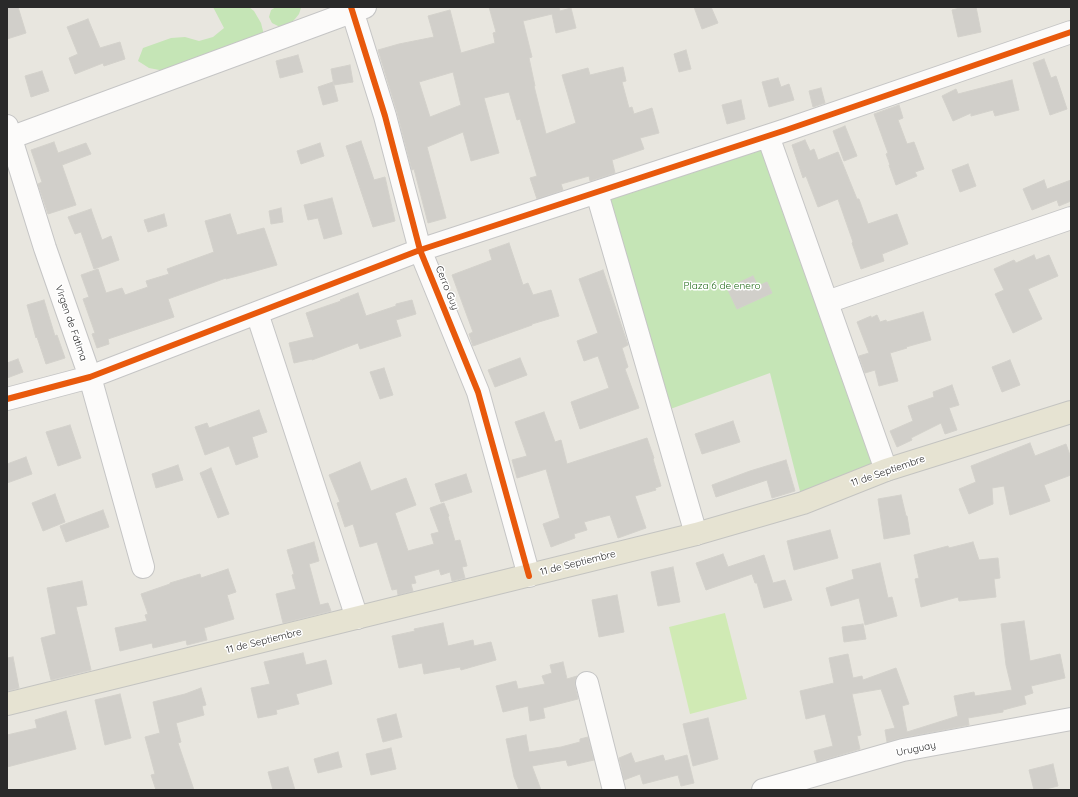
<!DOCTYPE html>
<html>
<head>
<meta charset="utf-8">
<style>
	body { margin:0 }
	#map { position:relative; width:1078px; height:797px; overflow:hidden; background:#e8e6df; font-family:Quicksand,sans-serif }
	canvas { display:block }
	.frame { position:absolute; inset:0; border:8px solid #2a2a2a; pointer-events:none }
</style>
</head>
<body>
<div id="map">
<canvas width="1078" height="797"></canvas>
<div class="frame"></div>
</div>
<script>
const c = document.querySelector('canvas').getContext('2d');
c.lineJoin = 'round';
function fillPath(path, color) { c.fillStyle = color; c.fill(path, 'evenodd'); }
const shape = rows => new Path2D(rows.map(r => 'M' + r).join(''));
function stroke(path, color, width, dash) { c.strokeStyle = color; c.lineWidth = width; c.lineCap = dash ? 'butt' : 'round'; c.setLineDash(dash || []); c.stroke(path); }
function drawText(font, color, halo, rows, align = 'center') {
  c.font = font + ' Quicksand,sans-serif'; c.lineWidth = 3; c.setLineDash([]); c.textBaseline = 'middle'; c.strokeStyle = halo; c.fillStyle = color; for (const [text, x, y, turn = 0] of rows) {
    c.save(); c.translate(x, y); c.rotate((+turn || 0) * Math.PI / 180); c.textAlign = isNaN(turn) ? turn : align; if (halo) c.strokeText(text, 0, 0); c.fillText(text, 0, 0); c.restore();
  }
}
const green = shape([
	[213,7,249,7,254,11,261,23,264,35,175,73,149,68,138,61,143,48,171,38,185,37,199,41,213,37,224,28],
	[276,7,296,7,301,8,299,14,295,19,290,24,284,27,278,26,272,23,269,17,271,10],
	[768,136,886,470,803,503,770,373,662,412,597,193]
]);
const pitch = shape([
	[725,613,747,699,690,714,669,627]
]);
const building = shape([
	[7,7,18,7,26,33,7,39,7,7],
	[489,7,559,7,560,11,571,8,576,28,556,33,552,14,523,21,532,57,529,58,535,86,534,86,546,134,576,123,562,75,588,68,590,75,623,67,626,81,622,82,629,108,632,107,634,114,652,108,659,133,640,138,644,149,612,160,615,173,590,181,589,176,561,184,563,190,537,199,530,178,537,176,520,119,517,120,509,92,484,98,499,153,471,161,463,132,427,147,446,218,428,223,414,169,412,170,397,112,378,50,399,44,434,37,428,16,450,10,461,53,495,43,493,33,496,32,489,7],
	[453,72,461,105,430,117,419,82,453,72],
	[694,7,711,7,718,23,702,29,694,7],
	[964,7,976,7,981,32,958,37,952,10,964,7],
	[88,19,100,48,120,42,125,59,104,66,103,63,75,74,69,58,78,54,67,27,88,19],
	[686,50,691,69,679,72,674,54,686,50],
	[298,55,303,72,280,78,276,61,298,55],
	[1044,59,1051,78,1056,76,1067,109,1050,115,1033,63,1044,59],
	[350,65,353,82,334,85,331,69,350,65],
	[42,71,49,91,31,97,25,76,42,71],
	[778,78,781,87,789,84,794,100,769,107,762,82,778,78],
	[1012,80,1019,110,995,116,993,110,971,116,971,113,953,121,942,96,956,89,958,94,1012,80],
	[333,82,338,101,323,105,318,87,333,82],
	[821,88,825,103,813,107,809,91,821,88],
	[741,100,745,119,727,124,722,105,741,100],
	[899,105,903,118,898,120,907,144,914,142,924,169,915,172,917,176,896,185,889,165,890,165,886,154,888,153,874,114,899,105],
	[845,126,857,156,844,161,833,131,845,126],
	[805,140,810,151,814,149,818,160,838,152,857,199,859,199,868,224,897,214,908,244,882,254,884,261,861,269,852,243,853,242,838,199,818,207,806,176,803,178,792,145,805,140],
	[361,141,374,180,385,177,395,221,373,227,346,146,361,141],
	[54,142,58,153,86,143,91,154,62,165,76,205,48,214,38,184,42,182,31,150,54,142],
	[320,143,324,156,301,164,297,151,320,143],
	[968,164,976,186,960,192,952,170,968,164],
	[1044,180,1047,189,1071,180,1071,201,1059,206,1057,200,1032,210,1023,189,1044,180],
	[332,198,342,234,324,239,318,218,308,220,304,205,332,198],
	[281,208,283,222,271,224,269,211,281,208],
	[91,209,102,240,111,236,119,260,94,269,81,232,75,234,68,217,91,209],
	[164,214,167,226,148,232,144,220,164,214],
	[230,214,237,235,264,228,277,265,245,274,226,279,226,278,168,299,174,317,108,339,109,344,97,348,92,334,95,333,83,299,89,297,81,275,98,269,106,293,122,288,125,295,148,287,146,281,169,274,167,269,214,252,205,221,230,214],
	[509,243,523,285,528,283,533,295,551,290,559,316,532,324,532,325,473,346,469,334,473,332,452,275,492,260,489,250,509,243],
	[1034,255,1036,260,1049,255,1058,276,1028,289,1042,319,1013,333,995,294,1004,290,994,269,1014,260,1016,263,1034,255],
	[603,270,628,345,622,348,628,367,625,369,639,408,580,429,571,402,609,388,598,356,584,361,577,341,598,333,579,279,603,270],
	[753,276,758,286,767,282,772,293,737,309,727,288,753,276],
	[358,293,366,316,396,306,396,304,412,300,416,314,396,320,401,336,360,349,358,343,312,360,312,359,294,363,289,343,314,337,306,313,341,301,340,300,358,293],
	[44,300,55,336,57,335,65,358,46,364,37,337,36,338,27,305,44,300],
	[923,312,931,340,906,347,907,348,890,353,898,381,879,386,875,370,865,373,859,356,869,353,857,322,871,316,871,318,877,315,880,322,886,320,887,322,923,312],
	[520,358,527,375,495,387,488,370,520,358],
	[18,359,23,372,7,378,7,363,18,359],
	[1010,360,1020,385,1002,392,992,367,1010,360],
	[384,368,393,395,380,399,370,372,384,368],
	[952,385,959,405,949,408,957,430,945,434,941,423,911,438,912,440,897,447,890,431,913,421,908,406,934,397,933,392,952,385],
	[259,410,267,432,252,437,258,457,236,465,229,446,205,455,195,427,207,423,209,428,259,410],
	[544,412,555,442,561,440,567,464,647,438,654,458,653,459,661,486,655,488,656,490,635,496,646,528,618,538,610,515,584,522,587,530,574,534,575,538,551,547,543,524,560,518,546,469,517,478,512,460,527,456,515,422,544,412],
	[733,421,740,442,702,454,695,434,733,421],
	[70,425,81,458,58,466,46,432,70,425],
	[1030,443,1035,456,1066,444,1071,458,1071,475,1044,485,1050,501,1010,515,1004,486,992,488,993,504,969,514,959,489,976,482,971,466,1030,443],
	[26,457,32,474,7,483,7,464,26,457],
	[786,460,795,491,772,498,767,480,716,497,712,485,750,471,786,460],
	[360,462,371,491,406,478,416,505,395,513,408,551,434,544,431,534,439,532,430,508,444,503,449,516,448,517,455,541,460,540,467,566,462,567,465,578,452,581,450,572,441,575,439,569,414,576,416,583,411,584,413,591,398,595,397,589,392,590,377,542,360,547,353,524,345,527,337,503,340,502,329,475,360,462],
	[178,465,183,480,156,488,152,474,178,465],
	[211,468,229,514,218,518,200,473,211,468],
	[466,474,472,492,441,502,435,484,466,474],
	[55,494,65,522,43,531,32,503,55,494],
	[901,495,906,516,907,516,910,534,884,539,878,499,901,495],
	[103,510,109,527,66,542,60,526,103,510],
	[830,530,838,558,794,570,787,541,830,530],
	[314,542,319,561,309,564,320,605,328,603,331,611,283,623,276,594,296,589,292,575,294,574,287,550,314,542],
	[973,542,979,560,998,558,1000,578,994,579,996,597,959,601,958,597,921,607,915,579,919,578,914,555,948,546,949,548,973,542],
	[723,554,728,567,764,555,773,583,785,580,792,600,764,608,757,583,755,583,752,574,706,590,696,563,723,554],
	[880,563,888,598,892,597,897,616,865,625,859,598,831,606,826,588,854,579,852,570,880,563],
	[673,567,680,602,658,606,651,572,673,567],
	[228,569,236,592,227,595,234,619,204,628,207,640,187,645,186,640,153,648,152,643,120,651,115,628,147,621,145,615,148,614,141,594,170,584,170,583,200,574,201,578,228,569],
	[82,581,87,605,76,607,91,670,51,680,41,638,56,634,47,588,82,581],
	[617,595,624,632,599,637,592,600,617,595],
	[1024,621,1030,661,1060,654,1065,678,1031,686,1033,693,1024,696,1026,704,1003,710,1003,712,968,718,969,725,901,738,887,742,885,730,895,728,881,689,852,694,861,735,857,736,860,749,817,762,814,751,833,746,825,714,806,719,800,691,834,683,829,658,848,654,853,678,862,676,863,680,896,668,909,704,902,706,907,732,958,716,954,696,974,692,975,696,1012,690,1006,665,1001,624,1024,621],
	[443,623,448,646,473,640,474,646,491,642,496,660,461,670,460,667,424,674,422,663,399,668,392,636,415,631,414,629,443,623],
	[863,624,866,639,844,642,842,627,863,624],
	[303,653,306,665,326,660,332,684,296,694,299,704,276,710,277,714,258,718,251,688,270,684,264,662,303,653],
	[13,657,19,688,7,691,7,658,13,657],
	[563,662,567,679,577,676,575,680,575,686,578,699,543,708,545,718,530,721,528,706,503,712,496,686,516,681,518,689,545,684,542,676,552,673,550,665,563,662],
	[201,688,206,705,202,706,204,715,176,723,181,742,178,743,194,790,156,790,151,775,155,774,145,737,160,733,153,702,185,694,201,688],
	[120,694,131,738,105,745,95,700,120,694],
	[66,711,76,749,7,767,7,735,37,728,35,720,66,711],
	[396,714,402,737,383,742,377,719,396,714],
	[708,718,718,759,693,766,683,724,708,718],
	[526,735,529,752,561,747,580,742,580,739,588,737,594,760,568,766,566,760,532,766,541,790,519,790,514,777,506,739,526,735],
	[391,748,396,769,371,775,366,754,391,748],
	[338,752,342,767,318,773,314,759,338,752],
	[631,753,635,763,663,755,665,761,687,755,694,783,681,786,678,775,643,784,640,774,624,780,619,758,631,753],
	[1053,764,1058,786,1042,790,1034,790,1029,770,1053,764],
	[288,767,295,790,273,790,268,772,288,767]
]);
const minor = shape([
	[351,7,385,116,420,250,478,392,529,576],
	[7,126,45,248,90,377,143,567],
	[768,136,886,470],
	[7,139,365,7],
	[597,193,696,534],
	[827,302,1071,218],
	[257,313,357,618],
	[7,399,90,377,420,250,786,130,1071,32],
	[587,683,614,790],
	[763,790,903,750,1071,719]
]);
const major = shape([
	[7,704,696,534,803,503,886,470,1071,412]
]);
const cycleway = shape([
	[351,7,385,116,420,250,478,392,529,576],
	[7,399,90,377,420,250,786,130,1071,32]
]);
const parkNames = [
	["Plaza 6 de enero",722,286]
];
const streetNames = [
	["Cerro Guy",447,288,68],
	["Virgen de Fátima",71,323,71],
	["11 de Septiembre",888,471,-19],
	["11 de Septiembre",578,563,-14],
	["11 de Septiembre",264,641,-14],
	["Uruguay",916,749,-12]
];
fillPath(green, '#c5e5b6');
fillPath(pitch, '#d0eab4');
fillPath(building, '#d1cfca');
stroke(building, '#d3d1cb', 1);
stroke(minor, '#c5c5c5', 24);
stroke(major, '#c4c4c1', 24);
stroke(minor, '#fcfbfa', 22);
stroke(major, '#e6e3d2', 22);
stroke(cycleway, '#e8590c', 6);
drawText('10px', '#206917', '#fff', parkNames);
drawText('10px', '#2a2a2a', '#fff', streetNames);
</script>
</body>
</html>
